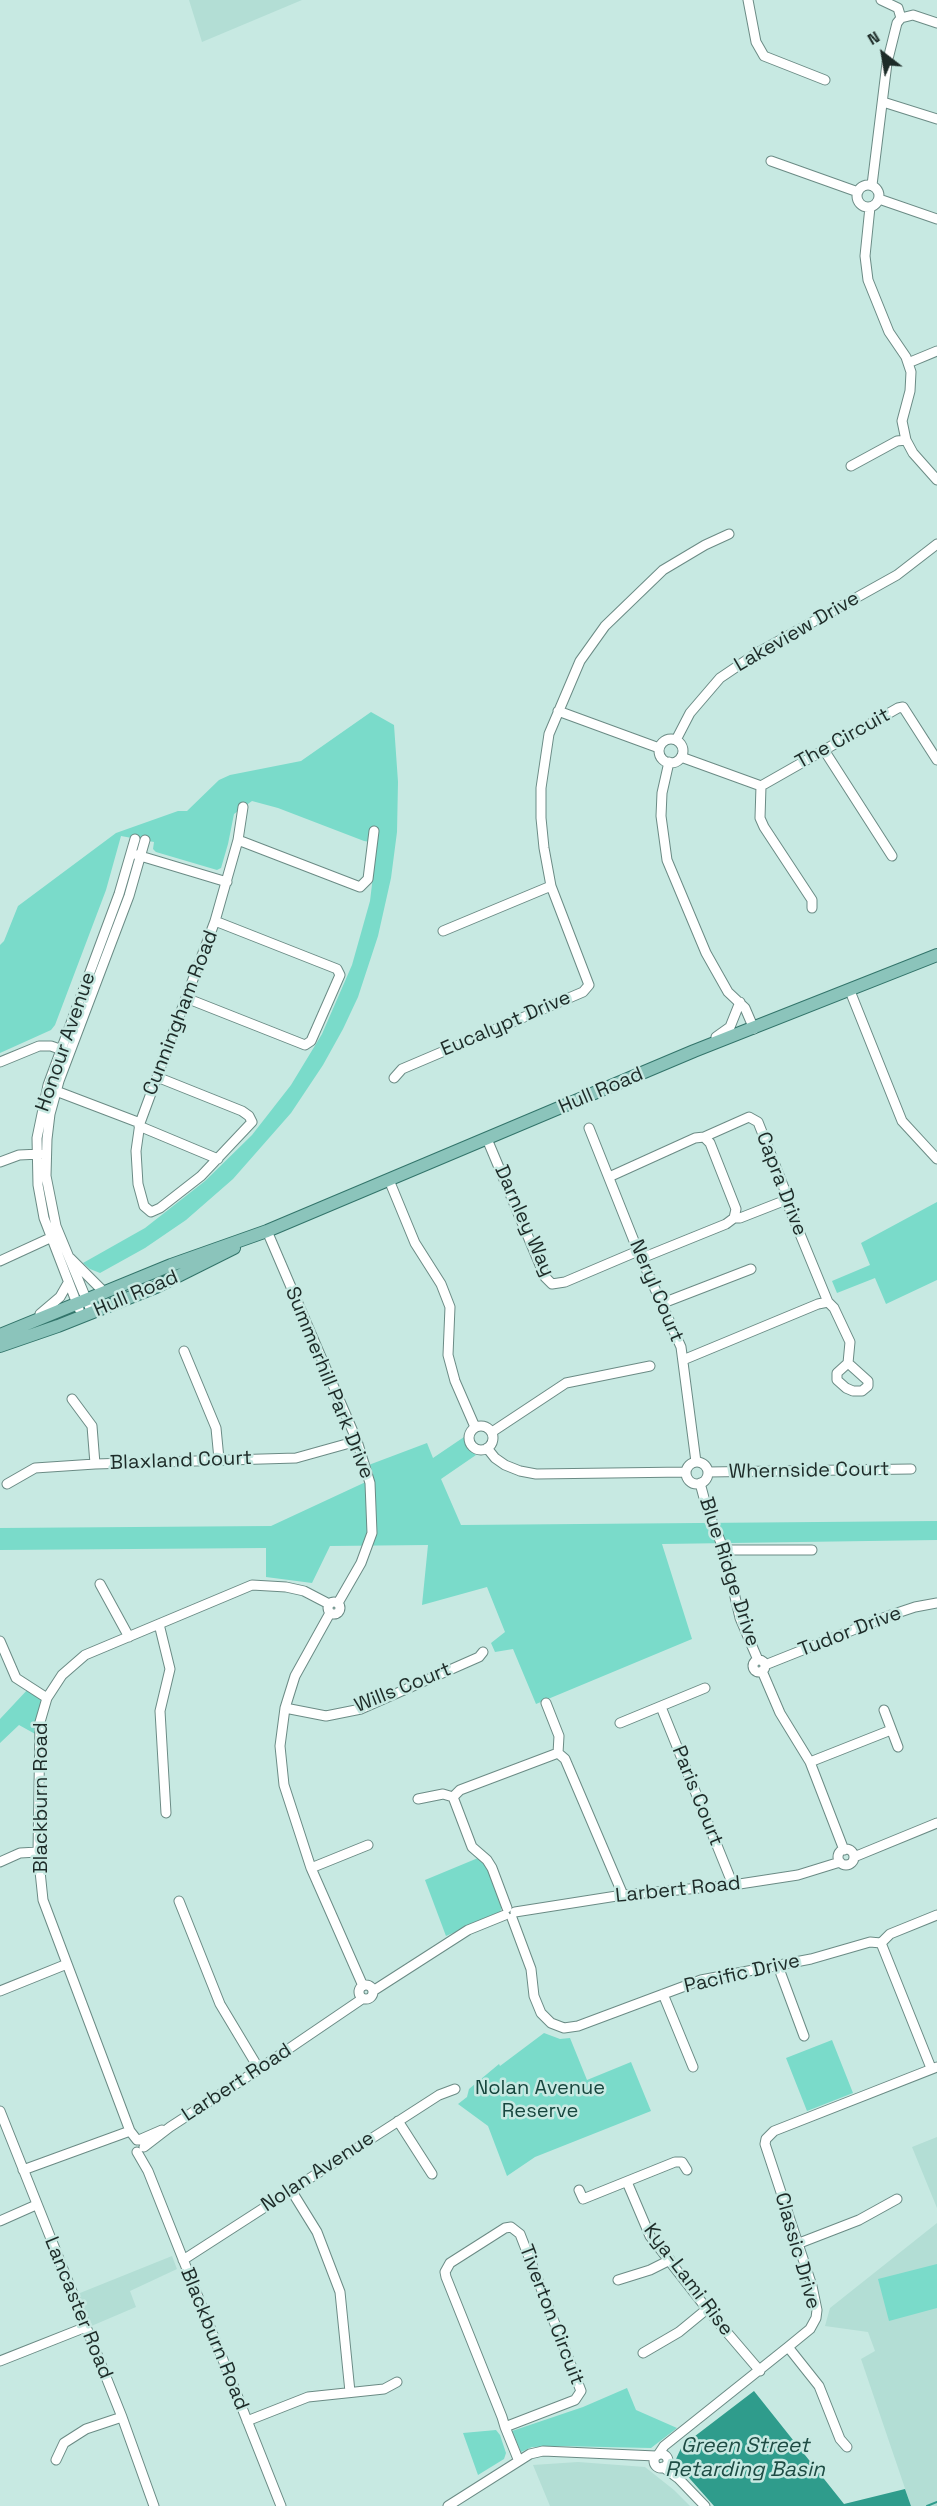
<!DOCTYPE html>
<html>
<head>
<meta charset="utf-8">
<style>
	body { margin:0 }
	#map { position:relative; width:937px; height:2506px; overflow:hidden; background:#c7e9e2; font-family:"Space Grotesk",sans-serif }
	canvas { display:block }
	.north { position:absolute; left:853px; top:24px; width:60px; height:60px; -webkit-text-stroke:4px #c7e9e2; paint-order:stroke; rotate:329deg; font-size:16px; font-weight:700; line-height:24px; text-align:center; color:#1d2b28 }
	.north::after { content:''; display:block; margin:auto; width:21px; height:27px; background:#1d2b28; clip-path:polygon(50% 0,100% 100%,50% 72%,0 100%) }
</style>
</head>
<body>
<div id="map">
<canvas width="937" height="2506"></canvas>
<div class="north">N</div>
</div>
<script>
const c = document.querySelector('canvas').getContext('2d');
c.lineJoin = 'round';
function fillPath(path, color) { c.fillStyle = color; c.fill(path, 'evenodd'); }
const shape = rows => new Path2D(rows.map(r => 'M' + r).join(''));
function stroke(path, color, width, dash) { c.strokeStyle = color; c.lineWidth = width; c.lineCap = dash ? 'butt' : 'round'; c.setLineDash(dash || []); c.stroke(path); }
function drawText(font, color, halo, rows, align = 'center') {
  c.font = font + ' "Space Grotesk",sans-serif'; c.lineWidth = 5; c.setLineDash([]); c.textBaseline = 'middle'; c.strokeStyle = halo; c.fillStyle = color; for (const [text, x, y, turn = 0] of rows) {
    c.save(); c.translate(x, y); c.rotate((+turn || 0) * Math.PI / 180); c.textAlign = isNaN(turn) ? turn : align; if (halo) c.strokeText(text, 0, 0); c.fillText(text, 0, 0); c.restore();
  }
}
const built = shape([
	[189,0,302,0,202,42],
	[937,2137,937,2208,912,2147],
	[937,2223,937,2506,911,2506,861,2359,875,2351,868,2332,825,2326,830,2308],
	[172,2256,177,2269,130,2291,136,2307,89,2327,75,2295],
	[578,2462,645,2467,674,2490,690,2506,550,2506,533,2465]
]);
const green = shape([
	[371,712,394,725,398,782,397,832,391,878,378,936,358,997,343,1029,323,1065,291,1113,233,1179,186,1220,145,1248,100,1273,90,1269,83,1263,145,1228,205,1181,252,1135,291,1085,322,1034,352,965,370,901,377,843,364,841,278,808,252,801,234,814,228,844,221,868,217,870,156,852,153,849,154,842,121,836,106,890,55,1025,51,1030,0,1053,0,945,4,941,18,906,116,833,178,811,187,811,219,780,230,775,301,761],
	[937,1202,937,1280,886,1304,875,1278,837,1293,832,1281,870,1265,861,1243],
	[464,1437,467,1448,476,1455,441,1479,461,1525,937,1521,937,1540,662,1544,692,1639,536,1704,513,1649,495,1652,491,1643,505,1632,487,1587,422,1605,428,1545,330,1546,312,1583,266,1577,266,1548,0,1550,0,1528,271,1526,370,1480,366,1466,427,1443,433,1458],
	[29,1688,46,1699,37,1735,19,1725,0,1743,0,1719],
	[478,1858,489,1870,502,1906,500,1913,446,1936,425,1880],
	[544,2033,560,2039,570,2038,587,2080,631,2062,651,2111,535,2157,507,2176,488,2126,458,2104,467,2097,469,2089,499,2064,500,2066],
	[832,2040,853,2093,807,2111,786,2058],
	[937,2264,937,2308,889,2321,878,2279],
	[627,2388,636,2410,677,2428,651,2448,560,2446,532,2447,521,2452,512,2431,583,2407],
	[496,2430,500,2435,506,2453,504,2459,478,2475,463,2433]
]);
const water = shape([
	[754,2391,844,2504,905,2489,911,2506,714,2506,683,2471,676,2459,682,2446]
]);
const stream = shape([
	[927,2506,937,2502]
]);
const minor = shape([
	[748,0,756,42,764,56,825,80],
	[881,0,898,8,901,18],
	[901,18,913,15,937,23],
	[883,102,937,119],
	[771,161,858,192],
	[872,185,887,63,897,23,901,18],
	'857 196a11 11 0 1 1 22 0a11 11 0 1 1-22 0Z',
	[879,199,937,219],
	[870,207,865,256,868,280,889,332,906,357,911,372,910,391,902,421,906,440,913,453,937,480],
	[908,363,937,351],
	[851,466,897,441,906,440],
	[558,711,659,748],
	'659 751a12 12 0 1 1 24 0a12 12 0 1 1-24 0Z',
	[676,740,690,713,720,678,757,653,897,575,937,544],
	[824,750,892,856],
	[681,757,761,786,898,708,903,707,937,760],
	[669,762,662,793,661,816,667,860,706,953,728,992,745,1008,754,1029],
	[761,786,760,818,764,827,812,900,812,908],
	[238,840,360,887,368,879,374,831],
	[137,855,227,882],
	[443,931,551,886],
	[850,991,902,1121,937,1159],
	[186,998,305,1045,311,1041,340,975,337,969,215,921],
	[716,1037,730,1027,740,1002],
	[0,1062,39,1046,51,1046,65,1051],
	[157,1077,242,1111,249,1116,252,1122,201,1176,160,1208,151,1212,144,1206,138,1184,136,1151,140,1123,157,1077,161,1066,186,998,215,921,238,840,243,807],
	[394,1078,402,1069,583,992,589,985,551,886,544,848,541,818,541,788,549,734,580,661,605,626,663,570,705,545,729,534],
	[56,1091,140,1123],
	[139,1126,218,1159],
	[589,1128,638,1251,681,1347,696,1462],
	[704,1137,749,1117,758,1122,786,1193,786,1200,828,1302,834,1308,850,1342,848,1363,837,1373,837,1380,846,1388,853,1391,862,1391,868,1386,868,1381,848,1363],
	[487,1139,545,1277,552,1284,565,1282,638,1251],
	[0,1162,19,1155,40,1154],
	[609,1177,695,1138,704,1137,710,1143,736,1209,734,1218,726,1224,642,1258],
	[389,1180,415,1243,441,1284,450,1307,448,1355,455,1381,475,1427],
	[734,1218,740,1218,786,1200],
	[267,1231,357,1441,370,1483,372,1533,361,1563,338,1603],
	[70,1258,105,1293],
	[0,1261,50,1238],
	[663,1303,751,1269],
	[79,1309,44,1218,38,1185,37,1138,48,1085,119,894,135,839],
	[92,1313,56,1226,46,1176,47,1139,50,1114,59,1081,129,896,145,840],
	[40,1314,60,1297,68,1283],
	[184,1351,216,1428,219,1459],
	[683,1360,818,1304,828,1302],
	[72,1399,92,1426,95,1464],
	'469 1438a12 12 0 1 1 24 0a12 12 0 1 1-24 0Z',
	[492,1432,566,1383,650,1366],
	[487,1448,495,1458,505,1465,520,1471,536,1474,686,1472],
	'686 1473a11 11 0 1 1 22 0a11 11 0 1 1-22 0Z',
	[708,1472,911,1469],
	[700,1483,707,1509,724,1550,740,1618,758,1660],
	[7,1484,35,1468,95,1464,296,1458,357,1441],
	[724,1550,812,1550],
	[100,1584,129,1637],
	'328 1608a6 6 0 1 1 12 0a6 6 0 1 1-12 0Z',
	[330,1613,295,1676,285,1708,280,1746,284,1785,311,1868,363,1986],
	[159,1624,170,1669,160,1711,166,1813],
	[0,1641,16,1678,47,1698],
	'753 1666a6 6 0 1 1 12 0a6 6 0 1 1-12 0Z',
	[765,1665,888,1616,915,1607,937,1603],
	[762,1671,780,1713,810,1762,844,1850],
	[546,1703,559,1736,558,1753],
	[661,1707,733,1885],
	[285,1708,326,1716,361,1709,479,1657,483,1652],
	[884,1710,898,1747],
	[620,1723,705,1688],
	[810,1762,891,1730],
	[418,1799,443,1794,453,1797],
	'838 1857a8 8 0 1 1 16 0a8 8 0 1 1-16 0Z',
	[854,1857,937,1823],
	[0,1862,20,1853,38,1852],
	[311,1868,368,1845],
	[179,1901,220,2004,259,2069],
	[507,1908,492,1868,487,1860,472,1847,453,1797,460,1790,558,1753,565,1759,623,1895],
	[515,1912,623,1895,733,1885,798,1875,840,1862],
	[512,1918,531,1969,534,1996,541,2013,551,2023,564,2028,578,2026,701,1980,811,1959,870,1942,881,1943,931,2068],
	[881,1943,890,1934,937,1915],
	[778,1966,804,2036],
	'359 1992a7 7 0 1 1 14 0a7 7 0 1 1-14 0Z',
	[0,1991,67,1964],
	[373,1991,468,1930,505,1915],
	[663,1994,693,2067],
	[0,2111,122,2417,154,2506],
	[398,2121,432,2174],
	[137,2140,130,2131,43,1900,38,1852,40,1722,47,1698,62,1675,85,1655,252,1585,286,1587,304,1591,329,1604],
	[139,2140,162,2130],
	[144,2147,170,2127,259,2069,362,1999],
	[137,2152,148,2171,281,2506],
	[23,2170,130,2131],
	[627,2182,650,2236,707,2309,760,2371],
	[291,2190,317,2232,340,2292,350,2392],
	[579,2190,583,2199,675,2162,682,2162,687,2170],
	[0,2221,36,2205],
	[797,2244,859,2220,897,2199],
	[183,2260,439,2095,455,2089],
	[618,2280,650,2270,670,2260],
	[788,2347,819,2386,840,2439,847,2447],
	[643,2353,679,2332,707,2309],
	[0,2361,86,2327],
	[247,2421,308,2397,384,2389,397,2382],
	[505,2427,575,2400,581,2391,520,2234,511,2227,505,2228,450,2263,445,2272,446,2277,502,2417,505,2427,518,2459],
	'654 2461a7 7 0 1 1 14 0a7 7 0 1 1-14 0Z',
	[658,2455,664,2446,788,2347,810,2329,816,2318,817,2310,812,2286,765,2144,766,2139,774,2131,937,2067],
	[56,2460,64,2443,86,2429,122,2417],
	[663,2467,678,2478,705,2506],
	[448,2506,530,2454,543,2451,656,2456]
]);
const major = shape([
	[0,1335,171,1265,267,1231,694,1051,937,955],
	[0,1346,58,1326,156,1287,234,1248]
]);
const streetNames = [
	["Lakeview Drive",797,632,-30],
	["The Circuit",843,739,-29],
	["Cunningham Road",181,1013,-69],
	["Eucalypt Drive",506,1024,-23],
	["Honour Avenue",66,1042,-71],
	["Hull Road",601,1091,-23],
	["Capra Drive",781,1184,69],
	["Darnley Way",524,1221,66],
	["Neryl Court",656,1291,67],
	["Hull Road",136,1294,-23],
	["Summerhill Park Drive",329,1383,68],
	["Blaxland Court",181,1461,-2],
	["Whernside Court",809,1471,-1],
	["Blue Ridge Drive",729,1572,72],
	["Tudor Drive",850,1632,-21],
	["Wills Court",403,1688,-22],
	["Paris Court",697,1796,68],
	["Blackburn Road",42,1798,-90],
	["Larbert Road",678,1890,-6],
	["Pacific Drive",742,1974,-13],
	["Larbert Road",237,2083,-33],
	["Nolan Avenue",318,2172,-33],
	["Classic Drive",797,2251,74],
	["Kya-Lami Rise",688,2280,53],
	["Lancaster Road",78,2308,68],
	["Tiverton Circuit",551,2315,69],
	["Blackburn Road",214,2339,68]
];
const parkNames = [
	["Nolan Avenue",540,2089],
	["Reserve",540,2112]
];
const waterNames = [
	["Green Street",745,2446],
	["Retarding Basin",745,2470]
];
fillPath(built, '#b3ded5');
fillPath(green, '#7adbca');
fillPath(water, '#2f9c8c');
stroke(stream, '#2f9c8c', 2);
stroke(minor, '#6b8b85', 11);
stroke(major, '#32746a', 14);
stroke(minor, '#fff', 9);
stroke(major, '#8bc4bb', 12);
drawText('20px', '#1d2b28', '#c7e9e2', streetNames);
drawText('20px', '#17463e', '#c7e9e2', parkNames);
drawText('italic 21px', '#1e4c44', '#c7e9e2', waterNames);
</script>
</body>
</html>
